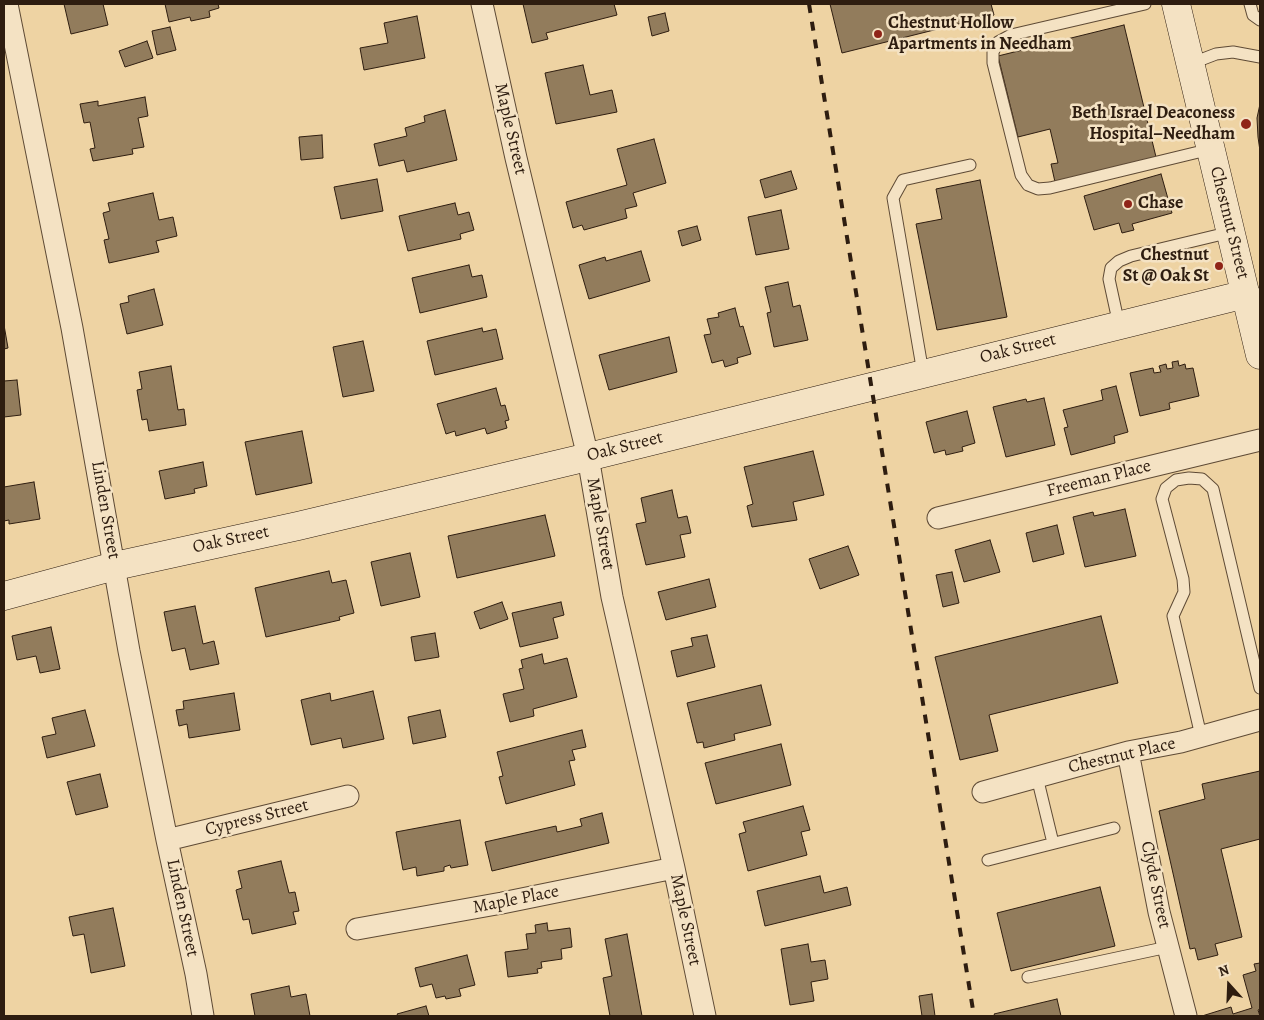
<!DOCTYPE html>
<html>
<head>
<meta charset="utf-8">
<style>
	body { margin:0 }
	#map { position:relative; width:1264px; height:1020px; overflow:hidden; background:#eed3a3; font-family:Alegreya,serif }
	canvas { display:block }
	.frame { position:absolute; inset:0; border:5px solid #2e1d10; pointer-events:none }
	.north { position:absolute; left:1204px; top:960px; width:50px; height:50px; -webkit-text-stroke:4px #f4e2c3; paint-order:stroke; rotate:340deg; font-size:14px; font-weight:700; line-height:20px; text-align:center; color:#2e1d10 }
	.north::after { content:''; display:block; margin:auto; width:18px; height:22px; background:#2e1d10; clip-path:polygon(50% 0,100% 100%,50% 72%,0 100%) }
</style>
</head>
<body>
<div id="map">
<canvas width="1264" height="1020"></canvas>
<div class="frame"></div>
<div class="north">N</div>
</div>
<script>
const c = document.querySelector('canvas').getContext('2d');
c.lineJoin = 'round';
function fillPath(path, color) { c.fillStyle = color; c.fill(path, 'evenodd'); }
const shape = rows => new Path2D(rows.map(r => 'M' + r).join(''));
function stroke(path, color, width, dash) { c.strokeStyle = color; c.lineWidth = width; c.lineCap = dash ? 'butt' : 'round'; c.setLineDash(dash || []); c.stroke(path); }
function drawText(font, color, halo, rows, align = 'center') {
  c.font = font + ' Alegreya,serif'; c.lineWidth = 5; c.setLineDash([]); c.textBaseline = 'middle'; c.strokeStyle = halo; c.fillStyle = color; for (const [text, x, y, turn = 0] of rows) {
    c.save(); c.translate(x, y); c.rotate((+turn || 0) * Math.PI / 180); c.textAlign = isNaN(turn) ? turn : align; if (halo) c.strokeText(text, 0, 0); c.fillText(text, 0, 0); c.restore();
  }
}
const building = shape([
	[64,4,103,4,108,25,71,34,64,4],
	[165,4,218,4,219,8,209,11,210,17,191,21,190,17,169,22,165,4],
	[523,4,614,4,617,15,546,33,548,39,532,43,523,4],
	[830,4,991,4,994,15,842,53,830,4],
	[665,13,669,31,652,36,648,17,665,13],
	[417,16,425,58,364,70,360,48,388,43,384,23,417,16],
	[1124,25,1156,157,1055,182,1051,164,1058,163,1050,129,1018,137,998,56,1124,25],
	[170,27,176,50,157,55,152,31,170,27],
	[147,41,153,58,125,67,119,51,147,41],
	[583,65,590,95,612,90,617,112,556,124,545,73,583,65],
	[145,97,148,116,138,118,144,147,132,149,133,154,93,161,90,149,95,148,90,122,84,123,80,104,98,101,98,106,145,97],
	[1260,104,1260,151,1258,137,1257,118,1260,104],
	[445,110,457,160,407,172,404,160,379,166,374,144,407,136,405,128,425,122,424,116,445,110],
	[322,135,323,158,301,160,299,137,322,135],
	[654,139,666,183,633,193,637,206,625,209,627,218,584,230,582,225,573,228,566,202,627,185,617,149,654,139],
	[791,171,797,189,765,198,760,180,791,171],
	[1161,174,1172,213,1132,224,1134,230,1122,233,1119,223,1094,230,1084,196,1161,174],
	[377,179,383,211,341,219,334,187,377,179],
	[980,180,1007,317,937,330,916,224,942,219,936,189,980,180],
	[153,193,159,220,173,217,177,236,156,241,159,252,109,263,104,240,109,239,103,213,110,211,108,203,153,193],
	[455,203,458,215,469,212,474,230,460,234,461,239,408,251,399,216,455,203],
	[781,210,789,249,756,255,748,217,781,210],
	[697,226,701,240,682,246,678,231,697,226],
	[641,251,650,281,589,299,579,265,605,257,606,261,641,251],
	[469,265,472,277,482,275,487,297,420,313,412,278,469,265],
	[788,282,793,307,800,305,808,340,774,347,767,313,771,312,765,287,788,282],
	[154,289,163,325,127,334,120,304,129,302,128,296,154,289],
	[735,308,740,327,743,326,751,354,737,358,738,363,725,367,723,360,712,363,704,335,711,334,707,319,719,317,718,313,735,308],
	[4,325,8,348,4,349,4,325],
	[482,328,483,332,496,329,503,359,435,375,427,341,482,328],
	[669,337,677,372,609,390,599,355,669,337],
	[363,341,374,391,343,397,333,347,363,341],
	[1178,361,1179,366,1185,364,1186,369,1193,368,1199,396,1169,403,1170,409,1140,416,1130,373,1153,368,1154,373,1161,372,1159,366,1166,364,1167,369,1173,368,1172,362,1178,361],
	[171,366,178,410,184,409,186,425,149,431,147,419,142,420,137,390,142,389,139,372,171,366],
	[17,380,21,415,4,417,4,381,17,380],
	[1116,386,1128,432,1114,436,1115,443,1071,455,1064,428,1068,427,1063,410,1103,400,1101,390,1116,386],
	[496,388,501,406,505,405,509,420,505,421,507,428,487,434,485,428,456,436,455,431,446,434,437,404,496,388],
	[1044,398,1055,445,1006,457,993,407,1026,399,1027,402,1044,398],
	[967,411,975,443,962,447,963,451,946,455,945,450,934,453,926,422,967,411],
	[302,431,312,483,256,495,245,442,302,431],
	[813,451,824,495,793,502,797,520,752,527,747,506,753,504,744,467,813,451],
	[203,462,207,486,194,489,195,493,165,499,159,471,203,462],
	[34,482,40,519,9,524,9,520,4,521,4,487,34,482],
	[672,490,678,518,687,516,691,533,680,535,685,557,646,565,636,524,646,522,641,498,672,490],
	[1125,509,1136,556,1085,567,1073,517,1093,512,1094,516,1125,509],
	[545,515,555,556,457,578,448,536,545,515],
	[1057,525,1064,554,1033,562,1026,533,1057,525],
	[990,540,1000,572,964,582,955,550,990,540],
	[848,546,859,575,820,589,809,559,848,546],
	[410,553,420,597,381,606,371,562,410,553],
	[329,571,332,583,346,580,354,613,339,617,340,620,266,637,255,588,329,571],
	[952,572,959,603,943,607,936,575,952,572],
	[709,579,716,607,666,620,658,592,709,579],
	[502,602,508,619,480,629,474,612,502,602],
	[561,602,564,615,553,618,558,638,520,647,512,613,561,602],
	[195,606,203,644,214,641,219,664,190,670,185,648,172,651,164,612,195,606],
	[1101,616,1118,683,989,715,998,751,960,760,935,657,1101,616],
	[51,627,60,669,40,673,36,656,17,660,12,636,51,627],
	[435,633,439,657,415,661,411,637,435,633],
	[707,635,715,667,677,677,671,651,693,646,691,638,707,635],
	[542,654,544,664,567,658,577,697,533,709,534,716,510,722,503,694,524,689,519,669,523,668,521,660,542,654],
	[761,685,771,725,734,734,735,740,704,748,703,742,697,743,687,703,761,685],
	[373,691,384,739,343,748,341,738,311,745,301,700,330,693,331,701,373,691],
	[234,693,240,730,189,738,187,724,179,726,176,710,184,709,183,701,234,693],
	[85,710,95,746,47,758,42,737,56,734,52,718,85,710],
	[440,710,446,737,413,744,408,717,440,710],
	[582,730,586,747,572,750,575,760,569,761,575,785,506,804,499,777,503,776,497,752,582,730],
	[781,744,791,785,716,804,705,763,781,744],
	[1260,771,1260,839,1221,849,1242,937,1215,944,1218,955,1198,960,1195,948,1190,949,1159,811,1205,799,1202,784,1260,771],
	[100,774,108,807,76,815,67,782,100,774],
	[803,806,810,830,801,832,807,855,748,871,739,834,746,832,743,822,803,806],
	[602,813,609,843,492,871,485,842,556,826,557,832,582,826,580,819,602,813],
	[460,820,468,865,451,868,450,865,444,867,444,871,417,876,416,867,403,870,396,832,460,820],
	[281,861,289,893,295,892,299,911,293,912,296,924,252,934,249,919,243,920,236,890,242,888,238,871,281,861],
	[820,876,824,893,847,887,851,905,765,926,757,891,820,876],
	[1100,887,1115,946,1011,971,997,913,1100,887],
	[113,908,125,966,91,973,84,934,73,936,69,917,113,908],
	[547,923,548,931,570,928,572,947,561,949,562,959,541,962,542,968,537,969,538,973,508,977,505,952,528,949,526,934,536,933,535,925,547,923],
	[627,934,642,1016,610,1016,603,978,612,976,605,939,627,934],
	[808,944,811,962,825,960,828,979,811,982,814,1001,790,1005,781,949,808,944],
	[467,955,475,985,459,989,461,996,446,999,445,996,436,998,432,984,420,987,415,968,467,955],
	[1260,963,1260,1009,1258,1010,1260,1016,1202,1016,1231,1007,1233,1014,1252,1008,1243,975,1256,971,1254,964,1260,963],
	[289,986,291,997,306,994,310,1016,255,1016,251,994,289,986],
	[932,994,935,1016,922,1016,919,996,932,994],
	[1057,999,1061,1016,995,1016,994,1014,1057,999],
	[426,1006,429,1016,398,1016,397,1014,426,1006]
]);
const lane = shape([
	[1145,4,1011,35,998,42,993,52,993,63,1021,175,1028,185,1038,189,1050,188,1211,149],
	[1250,4,1253,15,1260,20],
	[1190,64,1216,54,1233,52,1260,57],
	[1119,325,1109,279,1111,268,1119,261,1131,256,1231,232],
	[923,373,893,198,903,180,970,165],
	[1201,736,1173,616,1184,592,1183,579,1162,499,1166,488,1176,480,1189,478,1202,479,1213,489,1260,688],
	[1037,777,1053,843],
	[988,860,1114,828],
	[1028,977,1168,947]
]);
const street = shape([
	[7,4,72,328,129,651,167,840,196,974,203,1016],
	[482,4,516,158,588,457,612,597,674,868,705,1016],
	[938,518,1260,440],
	[1128,752,1159,912,1186,1016],
	[983,792,1128,752,1181,742,1260,720],
	[167,840,348,796],
	[357,929,502,903,674,868]
]);
const secondary = shape([
	[1176,4,1260,355],
	[4,596,115,566,298,526,588,457,1246,294]
]);
const rail = shape([
	[809,4,974,1016]
]);
const markers = [
	[878,34,5,"#8f2418"],
	[1246,124,6,"#8f2418"],
	[1128,204,5,"#8f2418"],
	[1219,266,5,"#8f2418"]
];
const poiNames = [
	["Chestnut Hollow",888,24],
	["Apartments in Needham",888,45],
	["Beth Israel Deaconess",1235,114,"right"],
	["Hospital–Needham",1235,135,"right"],
	["Chase",1138,204],
	["Chestnut",1209,256,"right"],
	["St @ Oak St",1209,277,"right"]
];
const streetNames = [
	["Maple Street",510,129,77],
	["Chestnut Street",1229,223,76],
	["Oak Street",1018,349,-14],
	["Oak Street",625,447,-14],
	["Freeman Place",1099,479,-14],
	["Linden Street",105,510,80],
	["Maple Street",600,524,80],
	["Oak Street",231,540,-12],
	["Chestnut Place",1122,756,-13],
	["Cypress Street",257,818,-14],
	["Clyde Street",1155,885,78],
	["Maple Place",516,900,-11],
	["Linden Street",182,908,78],
	["Maple Street",685,920,78]
];
fillPath(building, '#927c5c');
stroke(building, '#2e1d10', 1);
stroke(lane, '#5e4a35', 13);
stroke(street, '#5e4a35', 23);
stroke(secondary, '#2e1d10', 29);
stroke(lane, '#f4e2c3', 11);
stroke(street, '#f4e2c3', 21);
stroke(secondary, '#f4e2c3', 28);
stroke(rail, '#2e1d10', 4, [9, 9]);
for (const [x, y, r, color] of markers) { const dot = new Path2D(); dot.arc(x, y, r, 0, 2 * Math.PI); c.fillStyle = color; c.fill(dot); stroke(dot, '#f4e2c3', 2); }
drawText('bold 18px', '#2e1d10', '#f4e2c3', poiNames, 'left');
drawText('18px', '#2e1d10', '#f4e2c3', streetNames);
</script>
</body>
</html>
